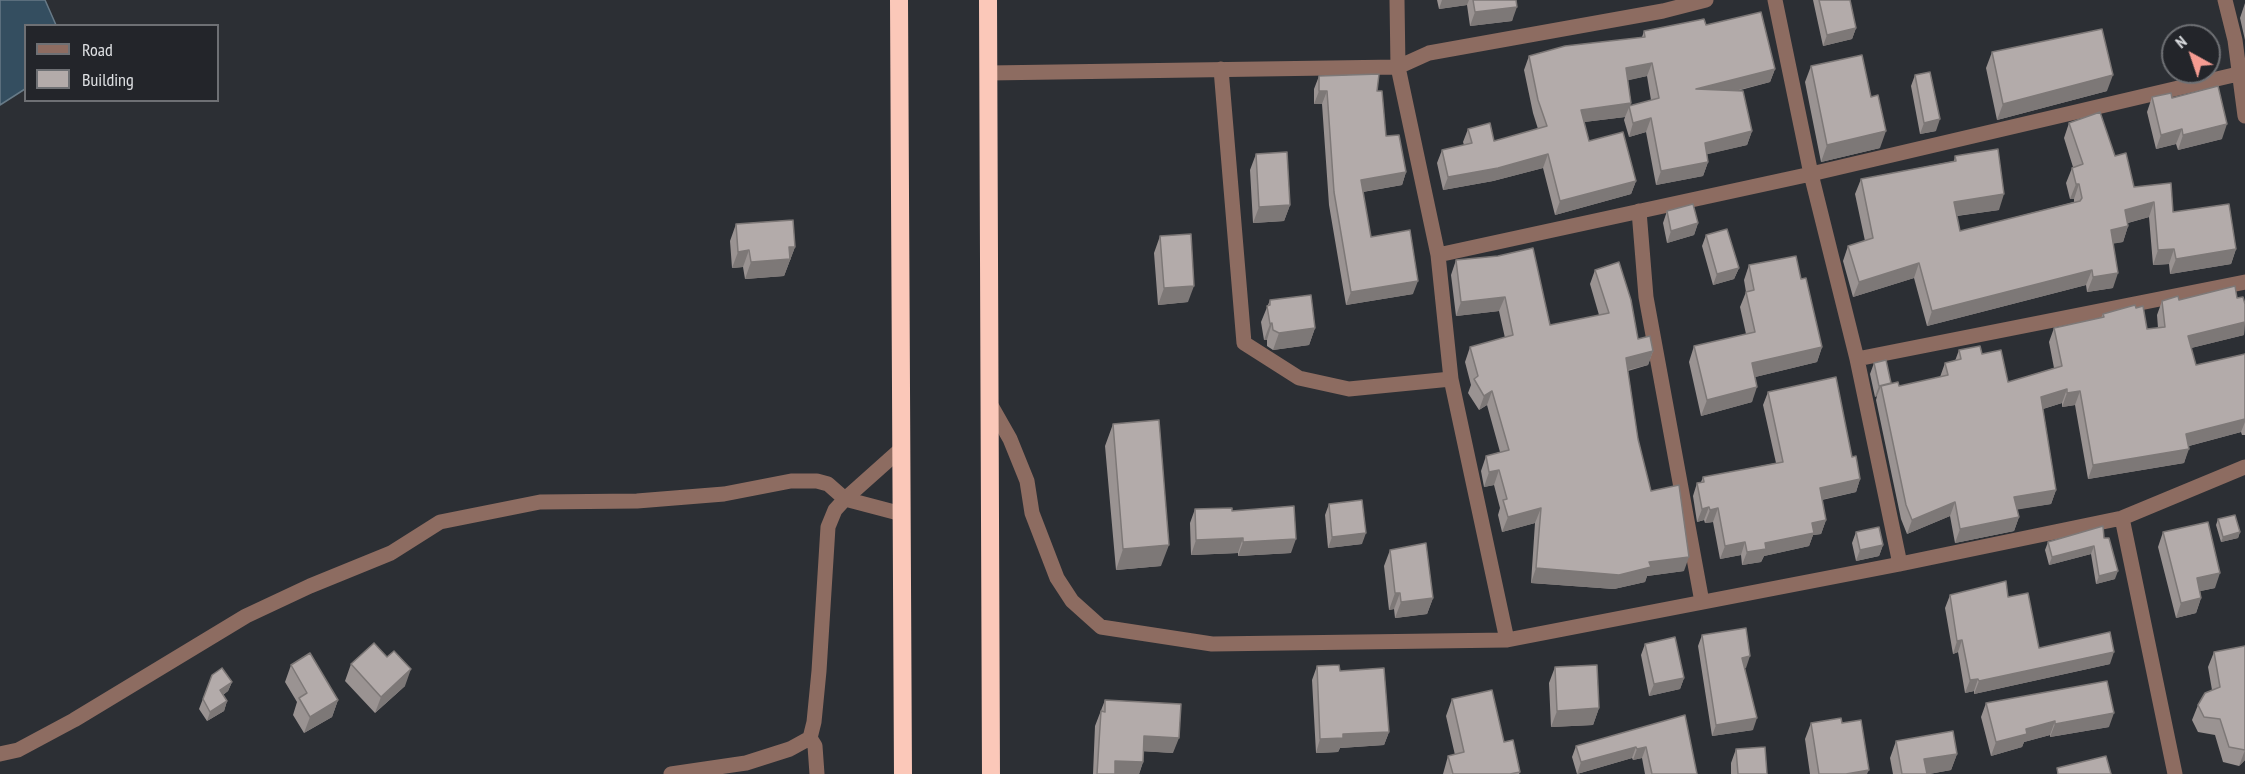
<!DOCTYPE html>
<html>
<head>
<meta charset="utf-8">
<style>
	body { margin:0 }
	#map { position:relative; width:2245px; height:774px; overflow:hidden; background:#2c2f34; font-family:"PT Sans Narrow",sans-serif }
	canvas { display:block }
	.legend { position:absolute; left:24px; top:24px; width:195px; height:78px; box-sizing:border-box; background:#23252a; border:2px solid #6e7074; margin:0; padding:8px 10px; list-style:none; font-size:18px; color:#dee0e3 }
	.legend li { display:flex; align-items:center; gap:12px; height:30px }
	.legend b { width:30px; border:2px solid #6e7074 }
	.north { position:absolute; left:2161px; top:24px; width:60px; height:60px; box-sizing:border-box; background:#23252a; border:2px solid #6e7074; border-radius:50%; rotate:320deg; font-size:16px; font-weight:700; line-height:24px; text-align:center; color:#dee0e3 }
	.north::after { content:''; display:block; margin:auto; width:21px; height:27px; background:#f59c92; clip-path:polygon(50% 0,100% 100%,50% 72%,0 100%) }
</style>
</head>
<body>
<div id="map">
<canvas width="2245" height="774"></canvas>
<ul class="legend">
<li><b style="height:8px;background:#8d6c61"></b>Road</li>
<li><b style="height:16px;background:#b3abaa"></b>Building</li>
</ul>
<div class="north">N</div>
</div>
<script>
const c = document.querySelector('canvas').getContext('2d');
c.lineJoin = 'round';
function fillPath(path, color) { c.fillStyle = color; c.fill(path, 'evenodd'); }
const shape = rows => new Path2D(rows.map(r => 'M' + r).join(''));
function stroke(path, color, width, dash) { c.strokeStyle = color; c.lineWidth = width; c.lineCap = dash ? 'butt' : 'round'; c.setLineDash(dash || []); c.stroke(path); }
const water = shape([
	[0,0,45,0,56,25,26,26,25,89,0,105,0,0]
]);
const minor = shape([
	[1397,0,1398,67,1438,255,1451,379,1507,640],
	[1775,0,1811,174,1857,359,1900,564],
	[2225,0,2235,40,2245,116],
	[1221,69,1244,343,1299,378,1349,389,1451,379],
	[988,73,1398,67,1429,53,1663,11,1706,0],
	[1639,211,1646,297,1702,602],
	[1438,255,1811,174,2238,74],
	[1857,359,2245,282],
	[989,402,1010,439,1027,481,1032,513,1057,578,1072,601,1101,627,1212,644,1507,640,1900,564,2122,518,2245,467],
	[2122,518,2175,774],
	[810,738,815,746,817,774],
	[0,754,18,750,74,720,246,616,310,586,391,553,440,522,540,502,637,501,724,494,791,481,817,481,828,484,845,499,902,514],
	[671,774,746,763,790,749,810,738,814,722,819,671,828,527,835,510,845,499,901,449]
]);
const highway = shape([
	[899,0,903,774],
	[988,0,991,774]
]);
const wall = shape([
	[1437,0,1516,0,1512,21,1470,26,1467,5,1439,9],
	[1813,0,1850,0,1856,28,1852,39,1823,46],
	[2245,3,2245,40,2240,18],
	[1706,25,1775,69,1770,82,1737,91,1752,131,1747,145,1707,154,1708,162,1703,176,1656,185,1646,132,1629,137,1624,120,1625,117,1584,122,1589,141,1636,181,1631,194,1555,215,1543,168,1493,181,1443,190,1437,163,1442,150,1464,145,1463,142,1468,129,1494,141,1538,129,1533,113,1524,70,1529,56,1642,37,1644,31],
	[1647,76,1651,100,1630,106,1631,103,1628,80],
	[1992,52,2107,91,1997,120,1986,68],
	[1811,66,1880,148,1821,162,1805,82],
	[1915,75,1936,131,1920,134,1911,86],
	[1319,76,1377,91,1386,136,1406,172,1402,185,1363,192,1371,237,1413,294,1346,305,1329,205,1322,104,1314,104,1314,89],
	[2152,97,2172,98,2222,139,2178,150,2176,144,2156,149,2147,112],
	[2069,123,2115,156,2134,187,2173,212,2236,249,2231,264,2170,274,2169,264,2153,265,2149,217,2128,223,2128,226,2123,242,2114,243,2113,288,2087,292,2086,285,1927,326,1914,278,1853,297,1843,261,1848,246,1865,241,1855,194,1861,179,1954,161,1955,156,1999,210,1957,216,1960,231,2074,202,2074,199,2070,199,2066,183,2072,168,2073,167,2064,138],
	[1256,154,1290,205,1284,221,1253,223,1250,170],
	[1667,211,1698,223,1694,235,1667,243,1663,223],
	[736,224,795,247,784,276,745,279,743,267,732,268,730,241],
	[1706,235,1739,268,1734,279,1713,285,1702,246],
	[1160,236,1188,302,1158,305,1154,253],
	[1456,260,1550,325,1599,315,1590,284,1595,270,1638,339,1653,351,1648,365,1628,371,1638,439,1651,491,1684,571,1647,576,1645,582,1614,589,1531,583,1535,523,1502,532,1498,515,1500,508,1494,485,1484,487,1481,471,1486,456,1500,452,1487,405,1479,410,1468,393,1471,385,1465,362,1470,347,1505,338,1499,311,1456,316,1451,275],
	[1749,265,1801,279,1822,347,1817,362,1755,377,1752,402,1701,416,1689,362,1694,346,1746,334,1740,307,1746,292,1744,280],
	[2237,298,2245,304,2244,335,2191,348,2196,365,2245,354,2245,435,2242,435,2241,432,2189,446,2184,463,2088,479,2075,405,2062,407,2062,403,2043,409,2056,490,2051,504,2017,509,2019,517,2014,531,1955,543,1950,516,1907,534,1901,519,1876,400,1877,396,1875,397,1870,374,1874,363,1891,383,1899,386,1940,377,1945,363,1955,361,1959,350,1982,354,2008,382,2054,368,2049,342,2054,328,2101,318,2103,314,2147,329,2158,328,2157,315,2162,301],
	[1270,300,1315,328,1309,345,1273,350,1267,346,1267,340,1264,340,1261,322],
	[1768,392,1852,457,1860,479,1856,492,1822,500,1826,520,1821,534,1813,535,1809,546,1764,556,1761,562,1742,565,1741,555,1720,559,1713,522,1705,523,1704,520,1697,522,1693,496,1697,483,1701,482,1703,477,1776,463,1763,405],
	[1113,424,1161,566,1116,570,1105,446],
	[1329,504,1362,544,1328,548,1325,515],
	[1195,509,1232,511,1291,553,1238,556,1238,553,1191,555,1190,523],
	[2218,519,2240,532,2238,538,2221,542,2216,525],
	[1856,532,1883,545,1879,556,1856,561,1852,543],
	[2163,532,2215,588,2200,591,2201,598,2196,613,2176,618,2158,547],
	[2104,538,2115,579,2096,584,2091,554,2049,565,2045,550,2048,542],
	[1390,550,1433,598,1427,614,1395,618,1394,609,1389,610,1384,566],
	[1950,595,2008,597,2039,648,2110,664,1974,694,1974,691,1965,693,1958,652,1953,654,1945,608],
	[1702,635,1746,668,1745,668,1753,730,1712,736,1698,646],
	[1645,644,1684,678,1680,689,1649,696,1641,655],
	[2245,646,2245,760,2239,766,2223,762,2215,735,2198,732,2192,720,2198,705,2212,690,2208,667,2214,652],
	[387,657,405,686,375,713,345,681,351,664],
	[291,665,338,700,332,717,304,733,293,715,297,702,285,682],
	[1317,666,1340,671,1389,732,1384,745,1340,748,1338,752,1316,753,1312,680],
	[1555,667,1599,708,1593,725,1551,727,1549,683],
	[212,675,232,682,228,691,223,695,227,701,224,711,207,721,199,709],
	[1452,699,1504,742,1520,772,1519,774,1443,774,1448,756,1455,755,1446,716],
	[1105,700,1173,753,1143,751,1143,762,1139,774,1093,774,1095,726],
	[1986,703,2109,727,2050,737,2050,735,2024,742,2022,747,1991,756,1981,717],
	[1685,715,1697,774,1645,774,1642,758,1633,760,1632,758,1577,774,1572,757,1576,746],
	[1811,723,1842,723,1867,774,1810,774,1805,739],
	[1896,741,1957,754,1951,770,1929,774,1893,774,1890,758],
	[1736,749,1767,774,1731,774,1731,763]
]);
const shadedWall = shape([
	[1442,0,1469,0,1467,5,1439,9],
	[1517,7,1512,21,1470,26,1475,12],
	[1856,28,1852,39,1823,46,1827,35],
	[1652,63,1647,76,1621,82,1626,68],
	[1775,69,1770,82,1691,102,1696,89],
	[2113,75,2107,91,1997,120,2003,104],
	[1319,91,1327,91,1322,104,1314,104],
	[1631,103,1625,117,1576,123,1581,110],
	[1651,118,1646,132,1629,137,1633,123],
	[1940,119,1936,131,1920,134,1924,123],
	[2227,124,2222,139,2178,150,2183,135],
	[2182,129,2176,144,2156,149,2161,135],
	[1752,131,1747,145,1700,156,1705,143],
	[1886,131,1880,148,1821,162,1827,145],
	[1548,154,1543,168,1493,181,1443,190,1448,177],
	[1708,162,1703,176,1656,185,1661,171],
	[1406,172,1402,185,1356,193,1361,180],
	[1636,181,1631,194,1555,215,1560,201],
	[2076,184,2079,184,2074,199,2070,199],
	[2004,194,1999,210,1948,217,1954,202],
	[2154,202,2149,217,2120,225,2125,210],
	[1290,205,1284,221,1253,223,1259,207],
	[1698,223,1694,235,1667,243,1671,231],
	[2128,226,2123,242,2106,245,2111,230],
	[789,247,795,247,784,276,745,279,751,262],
	[2174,249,2169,264,2153,265,2158,250],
	[2236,249,2231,264,2170,274,2176,259],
	[749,250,743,267,732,268,738,252],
	[1919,263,1914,278,1853,297,1859,282],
	[1739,268,1734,279,1713,285,1717,274],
	[2092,270,2086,285,1927,326,1932,311],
	[2118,273,2113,288,2087,292,2093,277],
	[1418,281,1413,294,1346,305,1351,292],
	[1194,286,1188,302,1158,305,1164,288],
	[1505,297,1499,311,1456,316,1461,302],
	[2245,322,2244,335,2183,350,2188,336],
	[1272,323,1267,340,1264,340,1270,324],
	[1315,328,1309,345,1273,350,1279,333],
	[1822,347,1817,362,1747,379,1752,363],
	[1653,351,1648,365,1620,372,1626,358],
	[1891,383,1881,386,1877,396,1875,397,1879,386],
	[1757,387,1752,402,1701,416,1707,400],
	[2067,389,2062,403,2036,411,2041,397],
	[1492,391,1487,405,1479,410,1484,396],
	[2080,391,2075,405,2062,407,2067,393],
	[2245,419,2245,422,2241,432,2181,448,2186,434],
	[2189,449,2184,463,2088,479,2093,465],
	[1499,470,1494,485,1484,487,1489,472],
	[1860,479,1856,492,1815,501,1820,488],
	[2056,490,2051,504,2009,511,2014,497],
	[1955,502,1950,516,1907,534,1912,520],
	[1709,507,1704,520,1697,522,1702,509],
	[1541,508,1535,523,1502,532,1508,517],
	[1718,508,1713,522,1705,523,1710,510],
	[2019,517,2014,531,1955,543,1960,529],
	[1826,520,1821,534,1813,535,1809,546,1764,556,1761,562,1742,565,1747,552,1765,543,1812,523],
	[2240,532,2238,538,2221,542,2223,537],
	[1366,533,1362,544,1328,548,1332,537],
	[1243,538,1238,553,1191,555,1196,540],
	[1296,539,1291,553,1238,556,1243,542],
	[1745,542,1741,555,1720,559,1725,546],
	[1169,545,1161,566,1116,570,1123,549],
	[1883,545,1879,556,1856,561,1860,550],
	[2094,546,2091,554,2049,565,2052,557],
	[1689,557,1684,571,1647,576,1645,582,1614,589,1531,583,1536,568,1649,562],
	[2118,571,2115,579,2096,584,2099,576],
	[2220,573,2215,588,2192,593,2197,578],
	[1395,593,1400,593,1394,609,1389,610],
	[1433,598,1427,614,1395,618,1401,602],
	[2201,598,2196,613,2176,618,2181,603],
	[1962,640,1958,652,1953,654,1957,641],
	[2114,652,2110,664,1974,694,1979,681],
	[1750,656,1746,668,1738,669,1742,658],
	[411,669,405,686,375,713,381,697],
	[1684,678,1680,689,1649,696,1654,684],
	[1978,679,1974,691,1965,693,1970,680],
	[232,682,228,691,216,700,220,690],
	[338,700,332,717,304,733,310,717],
	[227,701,224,711,207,721,210,712],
	[1599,708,1593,725,1551,727,1557,711],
	[2114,713,2109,727,2050,737,2055,724],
	[1757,718,1753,730,1712,736,1716,725],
	[2055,721,2050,735,2024,742,2022,747,1991,756,1996,742,2026,729],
	[1389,732,1384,745,1340,748,1338,752,1316,753,1320,739,1343,734],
	[1144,736,1179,738,1173,753,1138,751],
	[1636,747,1632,758,1577,774,1581,762],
	[1646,747,1642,758,1633,760,1637,749],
	[2245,750,2245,760,2239,766],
	[1957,754,1951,770,1929,774,1919,774,1924,759],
	[1115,761,1143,762,1139,774,1111,774],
	[1869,770,1867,774,1846,774]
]);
const building = shape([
	[1473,0,1516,0,1517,7,1475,12,1473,0],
	[1819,0,1850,0,1856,28,1827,35,1819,0],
	[1761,12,1775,69,1696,89,1743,91,1752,131,1705,143,1708,162,1661,171,1651,118,1633,123,1629,106,1659,98,1652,63,1626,68,1631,103,1581,110,1589,141,1623,132,1636,181,1560,201,1548,154,1498,168,1448,177,1442,150,1472,143,1468,129,1490,123,1494,141,1547,126,1538,100,1529,56,1565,46,1645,37,1644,31,1704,19,1706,25,1761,12],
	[2102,29,2113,75,2003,104,1992,52,2102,29],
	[1862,55,1871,97,1878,95,1886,131,1827,145,1811,66,1862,55],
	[1930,72,1940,119,1924,123,1915,75,1930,72],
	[1379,74,1377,91,1382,91,1386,136,1399,135,1406,172,1361,180,1371,237,1410,230,1418,281,1351,292,1334,192,1327,91,1319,91,1319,76,1379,74],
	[2218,86,2227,124,2183,135,2182,129,2161,135,2152,97,2171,93,2172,98,2218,86],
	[2100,112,2115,156,2126,153,2134,187,2171,183,2173,212,2229,204,2236,249,2176,259,2174,249,2158,250,2154,202,2125,210,2128,226,2111,230,2118,273,2093,277,2092,270,1932,311,1919,263,1859,282,1848,246,1873,238,1861,179,1956,161,1955,156,1998,149,2004,194,1954,202,1960,231,2080,201,2082,198,2079,184,2076,184,2072,168,2083,164,2069,123,2100,112],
	[1287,152,1290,205,1259,207,1256,154,1287,152],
	[1693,204,1698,223,1671,231,1667,211,1693,204],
	[793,220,795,247,789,247,790,259,751,262,749,250,738,252,736,224,793,220],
	[1727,229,1739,268,1717,274,1706,235,1727,229],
	[1191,234,1194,286,1164,288,1160,236,1191,234],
	[1533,248,1550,325,1609,313,1595,270,1619,262,1631,300,1638,339,1650,336,1653,351,1626,358,1638,439,1651,491,1679,485,1689,557,1649,562,1651,567,1619,575,1536,568,1541,508,1508,517,1503,500,1507,499,1499,470,1489,472,1486,456,1509,450,1492,391,1484,396,1474,379,1478,376,1470,347,1513,335,1505,297,1461,302,1456,260,1498,256,1533,248],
	[1796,256,1801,279,1806,278,1822,347,1752,363,1757,387,1707,400,1694,346,1755,332,1746,292,1754,290,1749,265,1796,256],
	[2235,286,2237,298,2243,297,2245,304,2245,322,2188,336,2196,365,2245,354,2245,419,2186,434,2189,449,2093,465,2080,391,2067,393,2067,389,2041,397,2056,490,2014,497,2019,517,1960,529,1955,502,1912,520,1906,505,1881,386,1898,382,1899,386,1948,375,1945,363,1961,359,1959,350,1980,346,1982,354,2001,350,2008,382,2062,366,2054,328,2104,317,2103,314,2135,305,2136,308,2143,306,2147,329,2165,327,2162,301,2178,296,2179,300,2235,286],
	[1311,295,1315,328,1279,333,1273,330,1272,323,1270,324,1267,306,1270,305,1270,300,1311,295],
	[1886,360,1891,383,1879,386,1874,363,1886,360],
	[1836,377,1852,457,1856,456,1860,479,1820,488,1826,520,1812,523,1814,533,1765,543,1766,549,1747,552,1745,542,1725,546,1718,508,1710,510,1709,507,1702,509,1697,483,1704,482,1703,477,1783,462,1768,392,1836,377],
	[1159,420,1169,545,1123,549,1113,424,1159,420],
	[1362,500,1366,533,1332,537,1329,504,1362,500],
	[1294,506,1296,539,1243,542,1243,538,1196,540,1195,509,1232,508,1232,511,1294,506],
	[2235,515,2240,532,2223,537,2218,519,2235,515],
	[2208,522,2220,573,2197,578,2201,598,2181,603,2163,532,2208,522],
	[2103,526,2104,538,2109,538,2118,571,2099,576,2094,546,2052,557,2048,542,2103,526],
	[1879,527,1883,545,1860,550,1856,532,1879,527],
	[1426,543,1433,598,1401,602,1400,593,1395,593,1390,550,1426,543],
	[2006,581,2008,597,2028,593,2039,648,2110,632,2114,652,1979,681,1978,679,1970,680,1962,640,1957,641,1950,595,2006,581],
	[1746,628,1750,656,1742,658,1757,718,1716,725,1702,635,1746,628],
	[1675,637,1684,678,1654,684,1645,644,1675,637],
	[374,643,387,657,394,651,411,669,381,697,351,664,374,643],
	[2245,646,2245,750,2229,747,2220,719,2204,717,2198,705,2205,693,2220,687,2214,652,2245,646],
	[310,653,338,700,310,717,299,698,307,693,291,665,310,653],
	[1339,665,1340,671,1384,668,1389,732,1343,734,1343,738,1320,739,1317,666,1339,665],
	[1597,665,1599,708,1557,711,1555,667,1597,665],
	[222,668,232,682,220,690,227,701,210,712,203,699,212,675,222,668],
	[2107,681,2114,713,2055,724,2055,721,2026,729,2027,734,1996,742,1986,703,2107,681],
	[1492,690,1504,742,1513,740,1520,772,1510,774,1453,774,1448,756,1464,752,1452,699,1492,690],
	[1105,700,1181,704,1179,738,1144,736,1143,762,1115,761,1115,774,1097,774,1101,711,1105,712,1105,700],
	[1685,715,1697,774,1652,774,1646,747,1637,749,1636,747,1581,762,1576,746,1685,715],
	[1841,718,1842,723,1861,720,1869,770,1846,774,1819,774,1811,723,1841,718],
	[1953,731,1957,754,1924,759,1927,774,1902,774,1896,741,1953,731],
	[1765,747,1767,774,1738,774,1736,749,1765,747],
	[2106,756,2111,774,2058,774,2057,768,2106,756]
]);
fillPath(water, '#344e60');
stroke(water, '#677a87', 1.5);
stroke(minor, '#8d6c61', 15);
stroke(highway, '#fbc8b9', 18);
fillPath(wall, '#9a9392');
fillPath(shadedWall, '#7d7877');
fillPath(building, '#b3abaa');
stroke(building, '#7d7877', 1.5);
</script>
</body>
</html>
